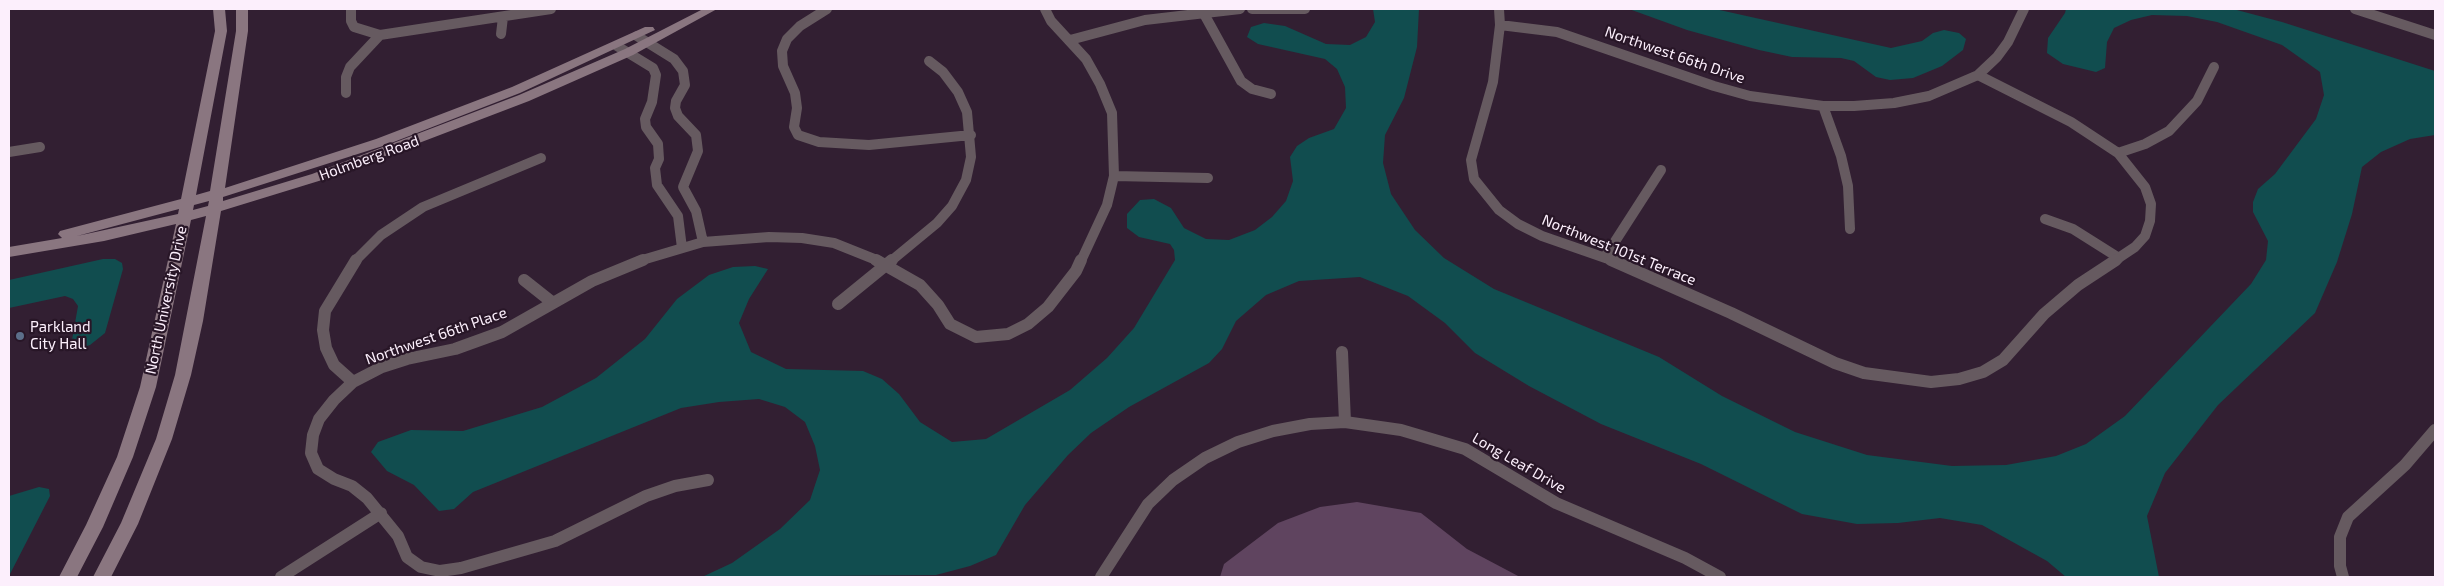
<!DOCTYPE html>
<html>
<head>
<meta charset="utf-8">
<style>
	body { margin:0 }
	#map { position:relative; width:2444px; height:586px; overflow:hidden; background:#321f32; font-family:"Exo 2",sans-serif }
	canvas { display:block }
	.frame { position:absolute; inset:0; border:10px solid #fceffc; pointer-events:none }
</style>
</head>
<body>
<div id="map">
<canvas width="2444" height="586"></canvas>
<div class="frame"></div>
</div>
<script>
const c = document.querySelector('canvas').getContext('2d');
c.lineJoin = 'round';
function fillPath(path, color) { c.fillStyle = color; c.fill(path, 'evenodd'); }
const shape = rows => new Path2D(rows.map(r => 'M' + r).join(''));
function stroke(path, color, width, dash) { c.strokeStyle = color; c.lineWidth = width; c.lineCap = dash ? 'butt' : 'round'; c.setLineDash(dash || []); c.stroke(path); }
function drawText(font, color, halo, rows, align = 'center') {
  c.font = font + ' "Exo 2",sans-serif'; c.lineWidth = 4.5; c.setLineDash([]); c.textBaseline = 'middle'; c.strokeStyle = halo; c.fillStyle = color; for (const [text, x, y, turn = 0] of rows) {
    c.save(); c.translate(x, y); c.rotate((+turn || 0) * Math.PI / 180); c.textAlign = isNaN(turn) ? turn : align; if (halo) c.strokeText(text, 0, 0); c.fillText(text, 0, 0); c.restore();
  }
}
const green = shape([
	[1357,502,1421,513,1467,549,1520,577,1220,577,1224,564,1278,523,1320,507]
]);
const water = shape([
	[1373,9,1419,9,1417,47,1404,98,1385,135,1383,163,1391,194,1415,230,1444,258,1494,289,1659,357,1722,396,1795,432,1867,455,1952,466,2006,465,2056,456,2086,444,2125,416,2251,284,2266,260,2268,241,2253,212,2253,202,2258,189,2275,174,2316,119,2324,95,2320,72,2282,45,2217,22,2187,16,2152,15,2131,20,2114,28,2107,42,2105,68,2096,72,2063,64,2047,53,2048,38,2065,13,2066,9,2233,9,2282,22,2435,71,2435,135,2410,139,2381,152,2362,167,2352,214,2337,262,2315,313,2218,405,2165,473,2147,516,2159,577,2066,577,2047,561,1982,525,1940,518,1898,523,1857,524,1802,514,1701,464,1601,424,1529,386,1475,353,1445,323,1408,296,1360,277,1299,281,1266,295,1236,321,1222,349,1209,363,1129,407,1091,433,1068,455,1025,505,996,555,970,566,936,575,702,577,732,563,780,529,810,500,820,470,815,446,805,422,785,407,759,399,719,402,681,408,473,492,454,509,439,511,414,485,387,471,371,452,378,442,411,430,463,431,542,407,596,378,645,339,677,299,709,275,733,267,755,266,768,269,749,299,739,323,751,352,786,369,863,371,882,379,899,394,920,422,952,442,986,439,1070,390,1107,358,1134,328,1175,260,1174,250,1170,244,1139,237,1127,228,1127,214,1140,200,1154,199,1171,208,1184,228,1206,239,1229,240,1255,230,1272,217,1286,201,1293,181,1290,157,1297,146,1309,138,1334,129,1346,108,1345,87,1337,69,1325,59,1258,44,1247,37,1251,27,1264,23,1285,26,1326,44,1350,45,1366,37,1375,22],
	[1629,9,1715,9,1891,48,1922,41,1933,33,1944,30,1959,33,1966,39,1963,50,1942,66,1913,78,1890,80,1876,77,1854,61,1841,58,1792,57,1759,50,1687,30],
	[103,259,115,259,122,263,123,269,105,333,90,345,81,348,74,346,72,340,78,306,73,299,65,296,9,308,9,280],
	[39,487,49,489,50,496,9,576,9,496]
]);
const streetFar1 = shape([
	[351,9,351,21,354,27,380,35,551,9],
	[827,9,800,26,787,39,782,51,783,66,795,93,797,108,794,127,798,135,819,142,869,145,971,135],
	[1045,9,1051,21,1086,59,1100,84,1112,113,1114,176,1107,205,1081,261],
	[1252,9,1305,9],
	[1499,9,1500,25,1493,82,1471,160,1474,179,1499,210,1518,224,1542,236,1614,261],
	[2355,9,2435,35],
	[1203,12,1241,81,1252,89,1271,94],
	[1500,25,1557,32,1714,86,1750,96,1823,106,1854,106,1894,103,1929,96,1978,75,1997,57,2008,42,2024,9],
	[501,34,503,17],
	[637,36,674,59,683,71,685,85,676,101,675,108,678,116,696,135,698,151,683,187,696,211,703,242],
	[1070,40,1145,20,1240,9],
	[617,46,653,68,656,75,652,102,645,119,646,127,658,144,659,159,655,168,657,185,678,216,682,248],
	[1978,75,2071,122,2118,153],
	[346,93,346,77,350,67,380,35],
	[1823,106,1841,156,1848,186,1850,229],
	[9,152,40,147],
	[1114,176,1208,178],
	[2045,219,2073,229,2119,258],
	[1605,257,1661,170],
	[355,261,381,235,423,207,541,158],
	[639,261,703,242,769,237,802,238,834,243,879,261],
	[891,261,937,223,952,206,966,180,971,157,967,112,958,92,943,72,929,61],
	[2114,261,2135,247,2145,236,2150,221,2151,204,2145,187,2118,153,2145,144,2169,131,2197,101,2214,67]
]);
const street = shape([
	[643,260,592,281,502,332,455,349,407,359,382,367,353,382,334,400,319,419,313,435,311,453,318,469,334,479,352,486,367,498,398,536,407,557,421,567,440,571,461,568,555,541,646,496,675,486,708,480],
	[876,260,920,285,938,305,950,324,976,337,1008,334,1028,324,1048,307,1076,271,1081,260],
	[1611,260,1731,313,1835,363,1864,373,1931,382,1959,379,1983,372,2003,360,2044,314,2078,285,2116,260],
	[524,280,553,303],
	[838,304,892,260],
	[1342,352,1345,422],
	[353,382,334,365,326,348,323,330,325,311,356,260],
	[281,577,381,513],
	[1101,577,1148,504,1173,480,1205,458,1238,442,1273,431,1310,424,1345,422,1401,430,1465,449,1556,503,1685,558,1720,577],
	[2343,577,2340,566,2340,537,2348,517,2405,465,2435,430]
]);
const secondary = shape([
	[213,9,225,9,227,31,196,195,210,191,236,31,236,9,248,9,248,31,225,188,376,139,512,87,645,27,653,27,655,30,520,93,386,145,223,197,223,201,312,174,519,95,625,49,703,9,717,9,633,55,529,101,322,180,221,211,203,321,191,375,172,439,138,524,111,577,93,577,121,523,156,439,175,375,206,216,191,220,156,387,133,457,103,527,77,577,59,577,86,525,117,457,140,387,176,224,104,241,9,257,9,247,62,238,58,234,60,231,181,199,215,31,213,9],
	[209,201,208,206,193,210,194,205,209,201],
	[179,209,178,214,77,236,179,209]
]);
const markers = [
	[20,336,5,"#5c6f8a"]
];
const streetNames = [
	["Northwest 66th Drive",1675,55,19],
	["Holmberg Road",369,158,-20],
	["Northwest 101st Terrace",1619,250,22],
	["North University Drive",166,300,-78],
	["Northwest 66th Place",436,336,-19],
	["Long Leaf Drive",1519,463,30]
];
const poiNames = [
	["Parkland",30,327],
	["City Hall",30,344]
];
fillPath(green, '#5f445f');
fillPath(water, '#114d4f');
stroke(streetFar1, '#665a60', 10);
stroke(street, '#665a60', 12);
fillPath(secondary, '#8a7680');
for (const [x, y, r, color] of markers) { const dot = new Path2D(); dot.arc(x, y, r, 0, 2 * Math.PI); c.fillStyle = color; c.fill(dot); stroke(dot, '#281627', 2); }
drawText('15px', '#fceffc', '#281627', streetNames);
drawText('15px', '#fceffc', '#281627', poiNames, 'left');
</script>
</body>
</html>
